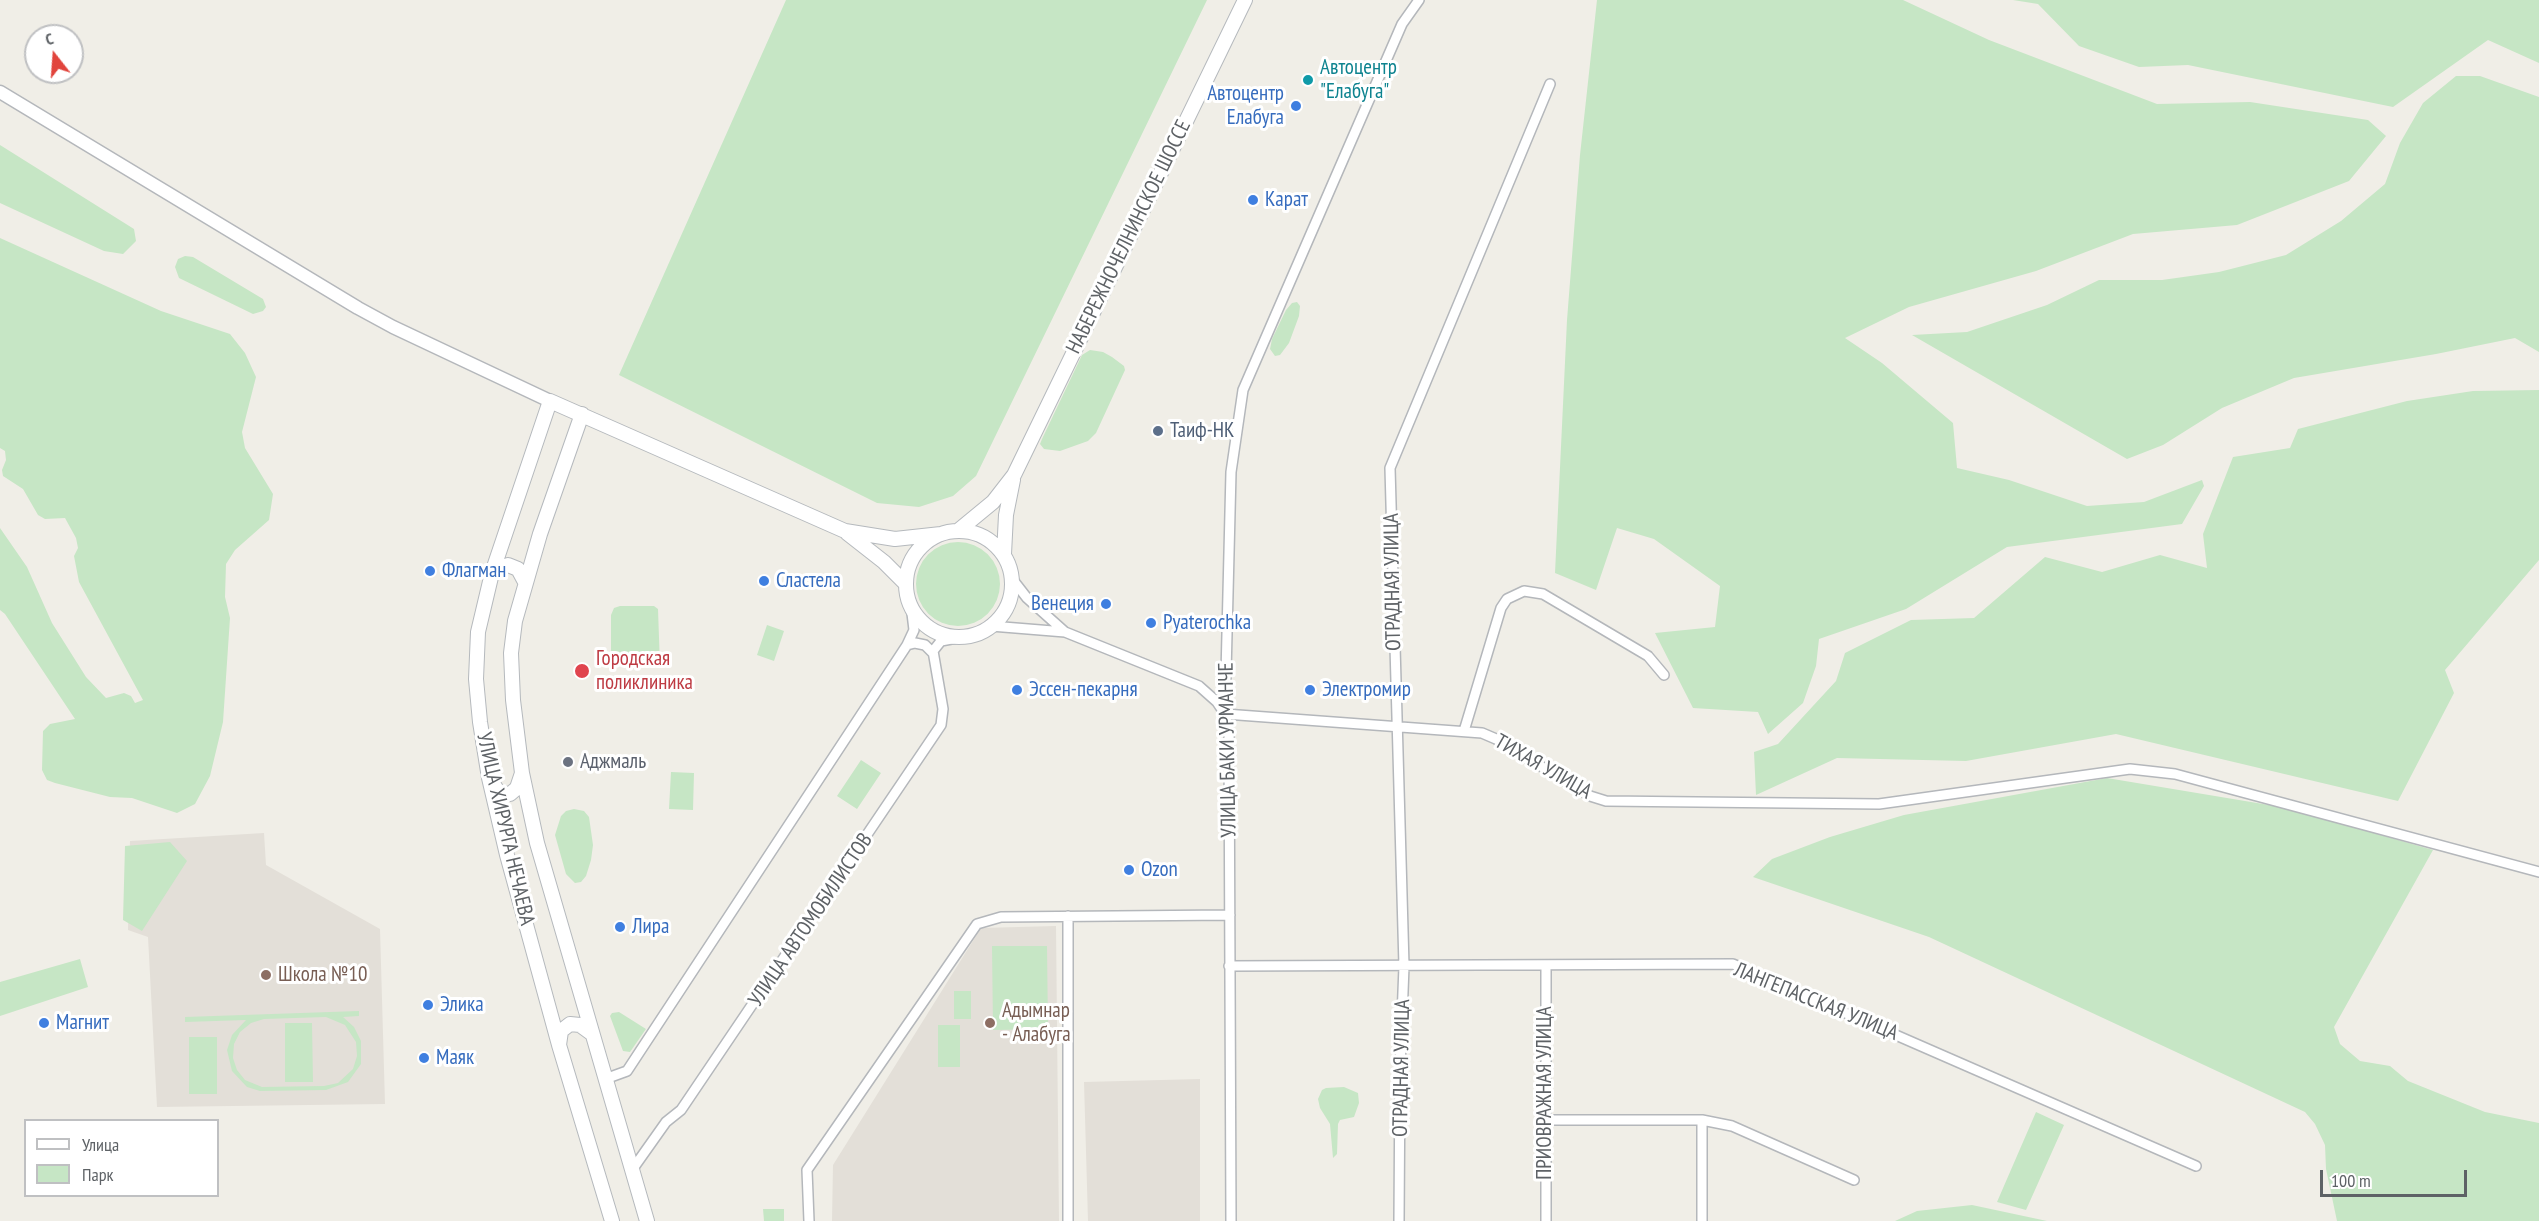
<!DOCTYPE html>
<html>
<head>
<meta charset="utf-8">
<style>
	body { margin:0 }
	#map { position:relative; width:2539px; height:1221px; overflow:hidden; background:#f0eee7; font-family:"PT Sans Narrow",sans-serif }
	canvas { display:block }
	.legend { position:absolute; left:24px; top:1119px; width:195px; height:78px; box-sizing:border-box; background:#fff; border:2px solid #bfc0c2; margin:0; padding:8px 10px; list-style:none; font-size:18px; color:#5e6266 }
	.legend li { display:flex; align-items:center; gap:12px; height:30px }
	.legend b { width:30px; border:2px solid #bfc0c2 }
	.north { position:absolute; left:24px; top:24px; width:60px; height:60px; box-sizing:border-box; background:#fff; border:2px solid #bfc0c2; border-radius:50%; rotate:343deg; font-size:16px; font-weight:700; line-height:24px; text-align:center; color:#5e6266 }
	.north::after { content:''; display:block; margin:auto; width:21px; height:27px; background:#e1443c; clip-path:polygon(50% 0,100% 100%,50% 72%,0 100%) }
	.scale { position:absolute; left:2320px; top:1170px; width:147px; height:27px; box-sizing:border-box; border:3px solid #5e6266; border-top:0; padding-left:8px; font-size:18px; line-height:21px; white-space:nowrap; color:#5e6266; -webkit-text-stroke:4px #fff; paint-order:stroke }
</style>
</head>
<body>
<div id="map">
<canvas width="2539" height="1221"></canvas>
<ul class="legend">
<li><b style="height:8px;background:#fff"></b>Улица</li>
<li><b style="height:16px;background:#c6e6c5"></b>Парк</li>
</ul>
<div class="north">С</div>
<div class="scale">100 m</div>
</div>
<script>
const c = document.querySelector('canvas').getContext('2d');
c.lineJoin = 'round';
function fillPath(path, color) { c.fillStyle = color; c.fill(path, 'evenodd'); }
const shape = rows => new Path2D(rows.map(r => 'M' + r).join(''));
function stroke(path, color, width, dash) { c.strokeStyle = color; c.lineWidth = width; c.lineCap = dash ? 'butt' : 'round'; c.setLineDash(dash || []); c.stroke(path); }
function drawText(font, color, halo, rows, align = 'center') {
  c.font = font + ' "PT Sans Narrow",sans-serif'; c.lineWidth = 6; c.setLineDash([]); c.textBaseline = 'middle'; c.strokeStyle = halo; c.fillStyle = color; for (const [text, x, y, turn = 0] of rows) {
    c.save(); c.translate(x, y); c.rotate((+turn || 0) * Math.PI / 180); c.textAlign = isNaN(turn) ? turn : align; if (halo) c.strokeText(text, 0, 0); c.fillText(text, 0, 0); c.restore();
  }
}
const education = shape([
	[264,833,266,865,380,929,385,1104,157,1107,148,937,128,930,130,841],
	[1056,926,1059,1221,832,1221,833,1165,981,928],
	[1200,1079,1200,1221,1088,1221,1084,1082]
]);
const green = shape([
	[786,0,1207,0,976,476,953,496,919,507,877,503,619,375],
	[1597,0,1903,0,1989,40,2157,104,2250,102,2368,120,2386,136,2349,181,2237,225,2133,234,2036,271,1909,307,1845,338,1882,363,1953,423,1957,468,2009,480,2087,506,2144,502,2202,480,2204,486,2182,524,2007,547,1906,609,1819,639,1816,666,1803,703,1768,734,1758,712,1693,708,1655,633,1715,627,1720,586,1654,539,1617,528,1596,590,1555,573,1567,320,1580,155],
	[2013,0,2539,0,2539,63,2488,40,2393,107,2188,65,2139,67,2079,46,2038,4],
	[2456,76,2480,76,2539,97,2539,352,2515,338,2436,354,2294,378,2222,408,2163,445,2127,459,1912,335,1967,332,2047,305,2099,280,2162,280,2219,272,2286,255,2341,221,2385,184,2400,143,2423,103],
	[0,145,134,229,136,241,123,254,104,251,0,203],
	[0,238,161,311,230,334,245,353,256,377,242,432,245,448,273,494,269,520,235,550,226,564,225,597,230,618,223,722,210,776,195,804,177,813,132,798,110,797,55,783,47,780,42,770,43,731,50,724,75,719,5,614,0,610,0,528,27,567,52,623,86,677,106,698,124,693,131,696,135,703,143,700,79,582,74,556,78,548,76,538,65,518,45,519,38,515,23,489,3,476,2,470,6,460,5,451,0,448],
	[185,256,193,257,263,299,266,307,263,311,253,314,179,278,175,267,178,259],
	[1297,302,1300,306,1299,316,1289,343,1280,355,1275,356,1270,349,1272,339,1286,310,1292,303],
	[1090,350,1103,352,1112,357,1124,366,1125,370,1096,433,1088,441,1060,451,1044,449,1040,444,1042,439,1082,355],
	[2539,390,2539,560,2445,670,2454,693,2398,801,2116,734,1966,761,1837,758,1756,795,1754,752,1778,744,1836,681,1845,653,1911,620,1974,618,2045,557,2102,572,2160,555,2207,568,2203,534,2233,457,2290,448,2298,429,2407,401,2473,391],
	'916 584a42 42 0 1 1 84 0a42 42 0 1 1-84 0Z',
	[620,606,654,606,658,609,660,666,619,666,619,657,611,657,611,615,614,608],
	[767,625,784,631,774,661,757,655],
	[861,760,881,773,857,809,837,796],
	[671,772,694,773,693,810,669,809],
	[2107,778,2287,808,2433,850,2334,1027,2340,1044,2360,1061,2390,1066,2408,1081,2485,1112,2539,1123,2539,1221,2337,1221,2326,1169,2325,1145,2315,1124,2305,1112,1929,937,1753,877,1772,859,1830,837,1904,815],
	[574,809,584,811,589,817,593,845,591,860,586,876,581,882,575,883,566,874,555,835,561,816,566,811],
	[170,842,187,861,142,931,123,920,125,846],
	[992,946,1047,946,1048,1029,993,1030],
	[80,959,88,987,0,1016,0,982],
	[954,991,971,991,971,1019,954,1019],
	[359,1011,359,1016,343,1017,354,1027,361,1041,361,1064,348,1082,326,1090,260,1091,247,1087,232,1071,227,1050,232,1035,246,1020,185,1022,185,1017],
	[326,1017,345,1025,356,1042,357,1056,353,1069,338,1083,324,1086,262,1087,245,1080,237,1070,233,1058,234,1044,240,1032,251,1023,264,1019],
	[619,1012,646,1029,630,1052,623,1051,610,1016,612,1013],
	[285,1023,312,1023,313,1082,285,1082],
	[938,1025,960,1025,960,1067,938,1067],
	[189,1037,217,1037,217,1094,189,1094],
	[1344,1087,1358,1093,1359,1103,1354,1117,1340,1120,1338,1124,1337,1154,1333,1158,1330,1124,1320,1108,1318,1099,1322,1090,1326,1088],
	[2036,1112,2064,1125,2026,1210,1997,1202],
	[1972,1205,2047,1221,1895,1221,1917,1211],
	[763,1209,784,1209,784,1221,764,1221]
]);
const minor = shape([
	[1013,580,1027,598,1065,632],
	[991,626,1065,632,1199,686,1217,702,1225,714,1482,733,1496,739,1590,796,1606,801,1879,804,2130,769,2175,774,2539,872],
	[907,645,915,643,925,645,933,653],
	[1464,731,1501,608,1507,599,1524,591,1543,594,1648,656,1664,675],
	[1068,916,1068,1221],
	[1229,966,1733,964,2196,1166],
	[605,1079,627,1071,907,645,914,630,911,605],
	[1545,1120,1702,1120,1732,1126,1854,1180],
	[632,1170,666,1122,681,1110,941,725,943,709,933,651,941,641,967,636],
	[809,1221,807,1170,977,924,1001,917,1230,915],
	[1231,1221,1229,736,1225,714,1231,472,1243,390,1402,24,1419,0],
	[1399,1221,1400,1069,1404,966,1390,468,1550,84],
	[1546,1221,1546,966],
	[1702,1221,1702,1120]
]);
const tertiary = shape([
	[0,92,358,308,393,327,550,401]
]);
const secondary = shape([
	[582,414,540,534,515,621,511,653,513,700,522,773,537,843,647,1221],
	[959,530,993,502,1014,475,1245,0],
	'906 584a53 53 0 1 1 106 0a53 53 0 1 1-106 0Z',
	[847,533,884,562,906,584],
	[1004,554,1006,515,1013,480],
	[492,573,508,565,518,569,525,582],
	[492,782,499,793,510,794,517,788,522,773],
	[559,1045,561,1031,570,1024,580,1025,591,1033],
	[612,1221,559,1045,507,855,489,778,480,722,476,679,478,632,492,573,550,401,845,531,895,539,941,534]
]);
const markers = [
	[1308,80,6,"#0f9aa8"],
	[1296,106,6,"#3f7fe0"],
	[1253,200,6,"#3f7fe0"],
	[1158,431,6,"#5c6f8a"],
	[430,571,6,"#3f7fe0"],
	[764,581,6,"#3f7fe0"],
	[1106,604,6,"#3f7fe0"],
	[1151,623,6,"#3f7fe0"],
	[582,671,8,"#e0444e"],
	[1017,690,6,"#3f7fe0"],
	[1310,690,6,"#3f7fe0"],
	[568,762,6,"#6b7280"],
	[1129,870,6,"#3f7fe0"],
	[620,927,6,"#3f7fe0"],
	[266,975,6,"#8d6e63"],
	[428,1005,6,"#3f7fe0"],
	[44,1023,6,"#3f7fe0"],
	[990,1023,6,"#8d6e63"],
	[424,1058,6,"#3f7fe0"]
];
const cultureNames = [
	["Автоцентр",1320,68],
	["\"Елабуга\"",1320,92]
];
const shopNames = [
	["Автоцентр",1284,94,"right"],
	["Елабуга",1284,118,"right"],
	["Карат",1265,200],
	["Флагман",442,571],
	["Сластела",776,581],
	["Венеция",1094,604,"right"],
	["Pyaterochka",1163,623],
	["Эссен-пекарня",1029,690],
	["Электромир",1322,690],
	["Ozon",1141,870],
	["Лира",632,927],
	["Элика",440,1005],
	["Магнит",56,1023],
	["Маяк",436,1058]
];
const streetNames = [
	["НАБЕРЕЖНОЧЕЛНИНСКОЕ ШОССЕ",1129,237,-64],
	["ОТРАДНАЯ УЛИЦА",1393,582,-91],
	["УЛИЦА БАКИ УРМАНЧЕ",1228,750,-91],
	["ТИХАЯ УЛИЦА",1543,767,30],
	["УЛИЦА ХИРУРГА НЕЧАЕВА",505,829,77],
	["УЛИЦА АВТОМОБИЛИСТОВ",811,920,-56],
	["ЛАНГЕПАССКАЯ УЛИЦА",1816,1002,22],
	["ОТРАДНАЯ УЛИЦА",1402,1068,-89],
	["ПРИОВРАЖНАЯ УЛИЦА",1545,1093,-90]
];
const serviceNames = [
	["Таиф-НК",1170,431]
];
const healthNames = [
	["Городская",596,659],
	["поликлиника",596,683]
];
const worshipNames = [
	["Аджмаль",580,762]
];
const educationNames = [
	["Школа №10",278,975],
	["Адымнар",1002,1011],
	["- Алабуга",1002,1035]
];
fillPath(education, '#e3dfd8');
fillPath(green, '#c6e6c5');
stroke(minor, '#b4b7bb', 12);
stroke(tertiary, '#b4b7bb', 15);
stroke(secondary, '#b5b9bd', 16);
stroke(minor, '#fff', 9);
stroke(tertiary, '#fff', 12);
stroke(secondary, '#fff', 14);
for (const [x, y, r, color] of markers) { const dot = new Path2D(); dot.arc(x, y, r, 0, 2 * Math.PI); c.fillStyle = color; c.fill(dot); stroke(dot, '#fff', 2); }
drawText('21px', '#0d838f', '#fff', cultureNames, 'left');
drawText('21px', '#366cbe', '#fff', shopNames, 'left');
drawText('21px', '#5e6266', '#fff', streetNames);
drawText('21px', '#4e5e75', '#fff', serviceNames, 'left');
drawText('21px', '#be3a42', '#fff', healthNames, 'left');
drawText('21px', '#5b616d', '#fff', worshipNames, 'left');
drawText('21px', '#785e54', '#fff', educationNames, 'left');
</script>
</body>
</html>
